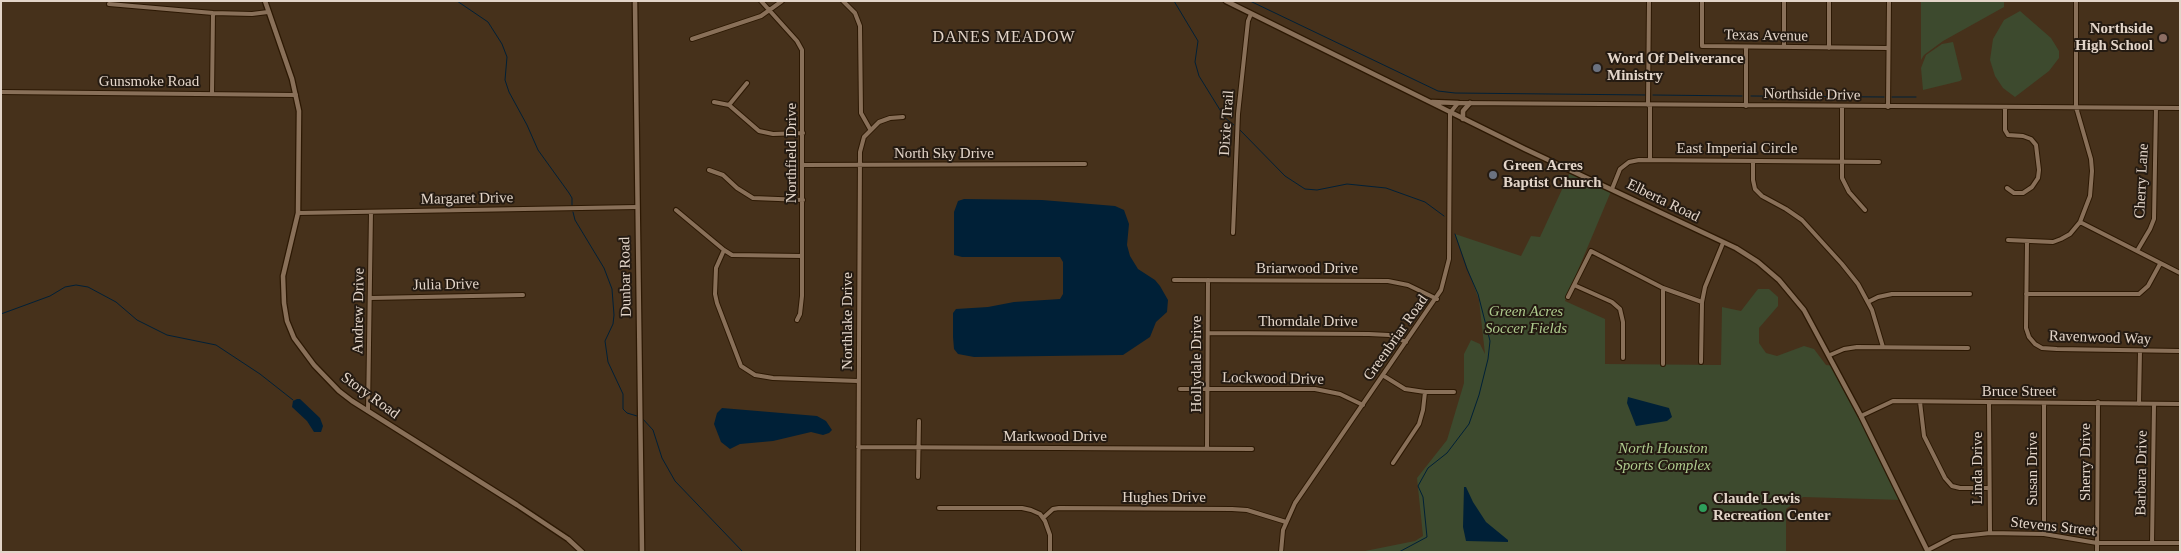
<!DOCTYPE html>
<html>
<head>
<meta charset="utf-8">
<style>
	body { margin:0 }
	#map { position:relative; width:2181px; height:553px; overflow:hidden; background:#46311b; font-family:Georgia,serif }
	canvas { display:block }
	.frame { position:absolute; inset:0; border:2px solid #e3d5c9; pointer-events:none }
</style>
</head>
<body>
<div id="map">
<canvas width="2181" height="553"></canvas>
<div class="frame"></div>
</div>
<script>
const c = document.querySelector('canvas').getContext('2d');
c.lineJoin = 'round';
function fillPath(path, color) { c.fillStyle = color; c.fill(path, 'evenodd'); }
const shape = rows => new Path2D(rows.map(r => 'M' + r).join(''));
function stroke(path, color, width, dash) { c.strokeStyle = color; c.lineWidth = width; c.lineCap = dash ? 'butt' : 'round'; c.setLineDash(dash || []); c.stroke(path); }
function drawText(font, color, halo, rows, align = 'center') {
  c.font = font + ' Georgia,serif'; c.lineWidth = 4; c.setLineDash([]); c.textBaseline = 'middle'; c.strokeStyle = halo; c.fillStyle = color; for (const [text, x, y, turn = 0] of rows) {
    c.save(); c.translate(x, y); c.rotate((+turn || 0) * Math.PI / 180); c.textAlign = isNaN(turn) ? turn : align; if (halo) c.strokeText(text, 0, 0); c.fillText(text, 0, 0); c.restore();
  }
}
const green = shape([
	[1921,1,2004,1,2004,7,1943,41,1924,55,1921,60],
	[2020,11,2051,38,2059,51,2059,58,2049,71,2015,97,2003,88,1995,76,1990,60,1993,39,2004,20],
	[1953,42,1962,79,1960,81,1923,90,1921,68,1926,55,1942,44],
	[1571,170,1612,189,1565,301,1605,319,1605,364,1721,365,1722,307,1741,311,1758,289,1769,289,1778,297,1778,306,1759,328,1759,343,1766,353,1777,356,1804,346,1814,349,1826,365,1835,366,1903,500,1803,497,1786,509,1786,552,1360,552,1415,541,1423,536,1417,478,1447,440,1464,383,1464,354,1471,340,1480,344,1485,354,1479,300,1455,234,1521,256,1531,236,1540,237]
]);
const water = shape([
	[964,199,1042,200,1115,206,1124,210,1129,224,1127,245,1130,256,1138,269,1155,280,1160,286,1168,300,1167,312,1156,322,1150,337,1123,355,974,357,958,354,954,349,953,337,953,313,956,309,988,307,1014,302,1060,299,1063,294,1063,262,1060,257,962,257,954,255,954,212,958,201],
	[1628,397,1669,408,1672,417,1667,421,1636,426,1627,403],
	[297,399,300,399,320,418,323,426,321,432,314,432,307,421,292,407,293,401],
	[722,408,817,416,826,421,832,430,829,433,823,435,811,432,773,441,740,444,730,449,721,442,714,424,717,413],
	[1464,487,1466,487,1473,502,1486,522,1508,540,1508,542,1466,541,1463,527]
]);
const stream = shape([
	[457,1,488,22,502,44,507,57,505,80,509,92,527,125,538,150,569,193,572,198,572,206],
	[1174,1,1198,41,1195,62,1199,76,1225,118,1234,125],
	[1250,1,1438,91,1455,93,1646,95],
	[1653,95,1742,96],
	[1751,96,1884,97],
	[1892,97,1916,97],
	[1240,130,1285,176,1305,189,1317,190,1347,184,1386,188,1425,202,1444,216],
	[573,212,575,220,604,268,612,289,614,315,613,324,605,341,608,362,623,394,623,409,627,413,637,416],
	[1,314,50,296,65,287,76,285,88,287,116,302,137,320,167,335,216,345,260,374,293,400],
	[642,418,653,430,662,458,675,481,743,552],
	[1399,552,1427,537,1423,497,1418,486,1428,468,1447,453,1469,424,1479,395,1488,359,1490,341,1478,294,1467,269,1455,234]
]);
const minor = shape([
	[761,1,797,41,802,50,802,296,800,314,797,320],
	[843,1,855,13,860,26,861,113,870,129],
	[1702,1,1702,46,1888,48],
	[109,4,213,13,252,14,268,12],
	[692,39,761,16,782,1],
	[1784,47,1784,1],
	[1829,48,1829,1],
	[1,92,296,95],
	[212,94,213,13],
	[714,102,729,105,759,131,773,134,803,133],
	[729,105,747,83],
	[1648,105,1649,1],
	[1746,106,1746,47],
	[1842,107,1842,178,1849,192,1865,210],
	[1888,107,1889,1],
	[2005,108,2005,130,2008,135,2023,136,2031,139,2036,145,2039,170,2038,178,2032,187,2023,193,2014,193,2007,188],
	[1650,160,1650,105],
	[1753,161,1753,180,1755,189,1762,196,1786,209,1802,220,1842,264,1858,284,1872,310,1883,347],
	[804,165,1085,164],
	[709,170,723,175,737,188,753,198,803,200],
	[1612,189,1620,169,1629,162,1639,160,1879,162],
	[676,210,724,250,732,255,802,256],
	[298,213,637,207],
	[2080,222,2180,273],
	[1233,233,1238,114,1248,21,1251,14],
	[2008,240,2053,242,2061,239,2070,234,2080,222,2090,196,2092,171,2091,159,2076,107,2076,1],
	[2027,242,2026,328,2029,337,2035,344,2042,348,2057,349,2180,351],
	[724,250,716,268,715,294,717,303,741,366,755,375,773,378,858,381],
	[2137,251,2150,229,2154,219,2156,108],
	[1174,280,1388,281,1408,285,1437,299],
	[1574,285,1612,302,1620,309,1623,322,1623,358],
	[1663,288,1663,364],
	[2026,294,2139,294,2148,286,2160,264],
	[1568,297,1591,251,1663,288,1702,302],
	[370,298,523,295],
	[1868,302,1878,297,1892,294,1970,294],
	[1208,333,1369,334,1389,335,1406,342],
	[1830,355,1844,349,1857,347,1968,348],
	[1701,362,1702,302,1705,287,1723,243],
	[1384,376,1405,389,1425,392,1454,392],
	[1180,389,1315,389,1340,394,1363,405],
	[1920,402,1924,436,1945,478,1952,486,1960,488,1989,488],
	[1989,403,1990,533],
	[2044,404,2044,534],
	[2139,404,2140,351],
	[368,411,371,212],
	[1861,416,1893,401,2180,404],
	[858,447,1252,449],
	[1207,448,1208,280],
	[1393,463,1419,424,1423,410,1425,392],
	[918,477,919,421],
	[939,508,1022,508,1031,510,1040,514,1045,521,1050,535,1050,552],
	[1043,518,1053,509,1059,508,1232,509,1247,510,1286,522],
	[2152,543,2154,404],
	[1928,550,1953,537,1990,533,2044,534,2097,543,2180,543],
	[858,552,860,152,864,137,879,122,890,118,903,117],
	[1281,552,1283,530,1295,503,1441,290,1449,259,1450,113,1458,103,2180,108],
	[2097,552,2098,402]
]);
const tertiary = shape([
	[265,1,292,79,299,111,298,213,283,276,284,303,287,321,294,338,314,365,339,391,352,401,517,505,568,539,582,552],
	[635,1,642,552],
	[1226,1,1525,149,1736,248,1758,262,1779,280,1804,310,1861,416,1928,552],
	[1432,102,1458,103],
	[1463,119,1463,111,1470,103]
]);
const markers = [
	[2163,38,5,"#8d6e63"],
	[1597,68,5,"#6b7280"],
	[1493,175,5,"#6b7280"],
	[1703,508,5,"#2e9e5b"]
];
const poiNames = [
	["Northside",2153,29,"right"],
	["High School",2153,46,"right"],
	["Word Of Deliverance",1607,59],
	["Ministry",1607,76],
	["Green Acres",1503,166],
	["Baptist Church",1503,183],
	["Claude Lewis",1713,499],
	["Recreation Center",1713,516]
];
const streetNames = [
	["Texas Avenue",1766,36,1],
	["Gunsmoke Road",149,82],
	["Northside Drive",1812,95,1],
	["Dixie Trail",1227,123,-86],
	["East Imperial Circle",1737,149],
	["Northfield Drive",792,153,-90],
	["North Sky Drive",944,154],
	["Cherry Lane",2142,181,-87],
	["Margaret Drive",467,199,-1],
	["Elberta Road",1663,201,26],
	["Briarwood Drive",1307,269],
	["Dunbar Road",626,277,-91],
	["Julia Drive",446,285,-1],
	["Andrew Drive",359,311,-89],
	["Northlake Drive",848,321,-90],
	["Thorndale Drive",1308,322],
	["Greenbriar Road",1396,338,-55],
	["Ravenwood Way",2100,338,2],
	["Hollydale Drive",1197,364,-90],
	["Lockwood Drive",1273,379,1],
	["Bruce Street",2019,392],
	["Story Road",370,396,36],
	["Markwood Drive",1055,437],
	["Sherry Drive",2086,462,-90],
	["Linda Drive",1978,468,-90],
	["Susan Drive",2033,469,-90],
	["Barbara Drive",2142,473,-89],
	["Hughes Drive",1164,498],
	["Stevens Street",2053,527,6]
];
const parkNames = [
	["Green Acres",1526,312],
	["Soccer Fields",1526,329],
	["North Houston",1663,449],
	["Sports Complex",1663,466]
];
const neighbourhoodNames = [
	["DANES MEADOW",1004,38]
];
fillPath(green, '#3d4a2e');
fillPath(water, '#002037');
stroke(stream, '#002037', 1);
stroke(minor, '#2c1803', 6);
stroke(tertiary, '#2c1803', 7);
stroke(minor, '#897059', 4);
stroke(tertiary, '#897059', 4.5);
for (const [x, y, r, color] of markers) { const dot = new Path2D(); dot.arc(x, y, r, 0, 2 * Math.PI); c.fillStyle = color; c.fill(dot); stroke(dot, '#251b12', 2); }
drawText('bold 15px', '#e3d5c9', '#251b12', poiNames, 'left');
drawText('15px', '#e3d5c9', '#251b12', streetNames);
drawText('italic 15px', '#afcc8e', '#251b12', parkNames);
c.letterSpacing = '1px';
drawText('16px', '#e3d5c9', '#251b12', neighbourhoodNames);
c.letterSpacing = '0px';
</script>
</body>
</html>
